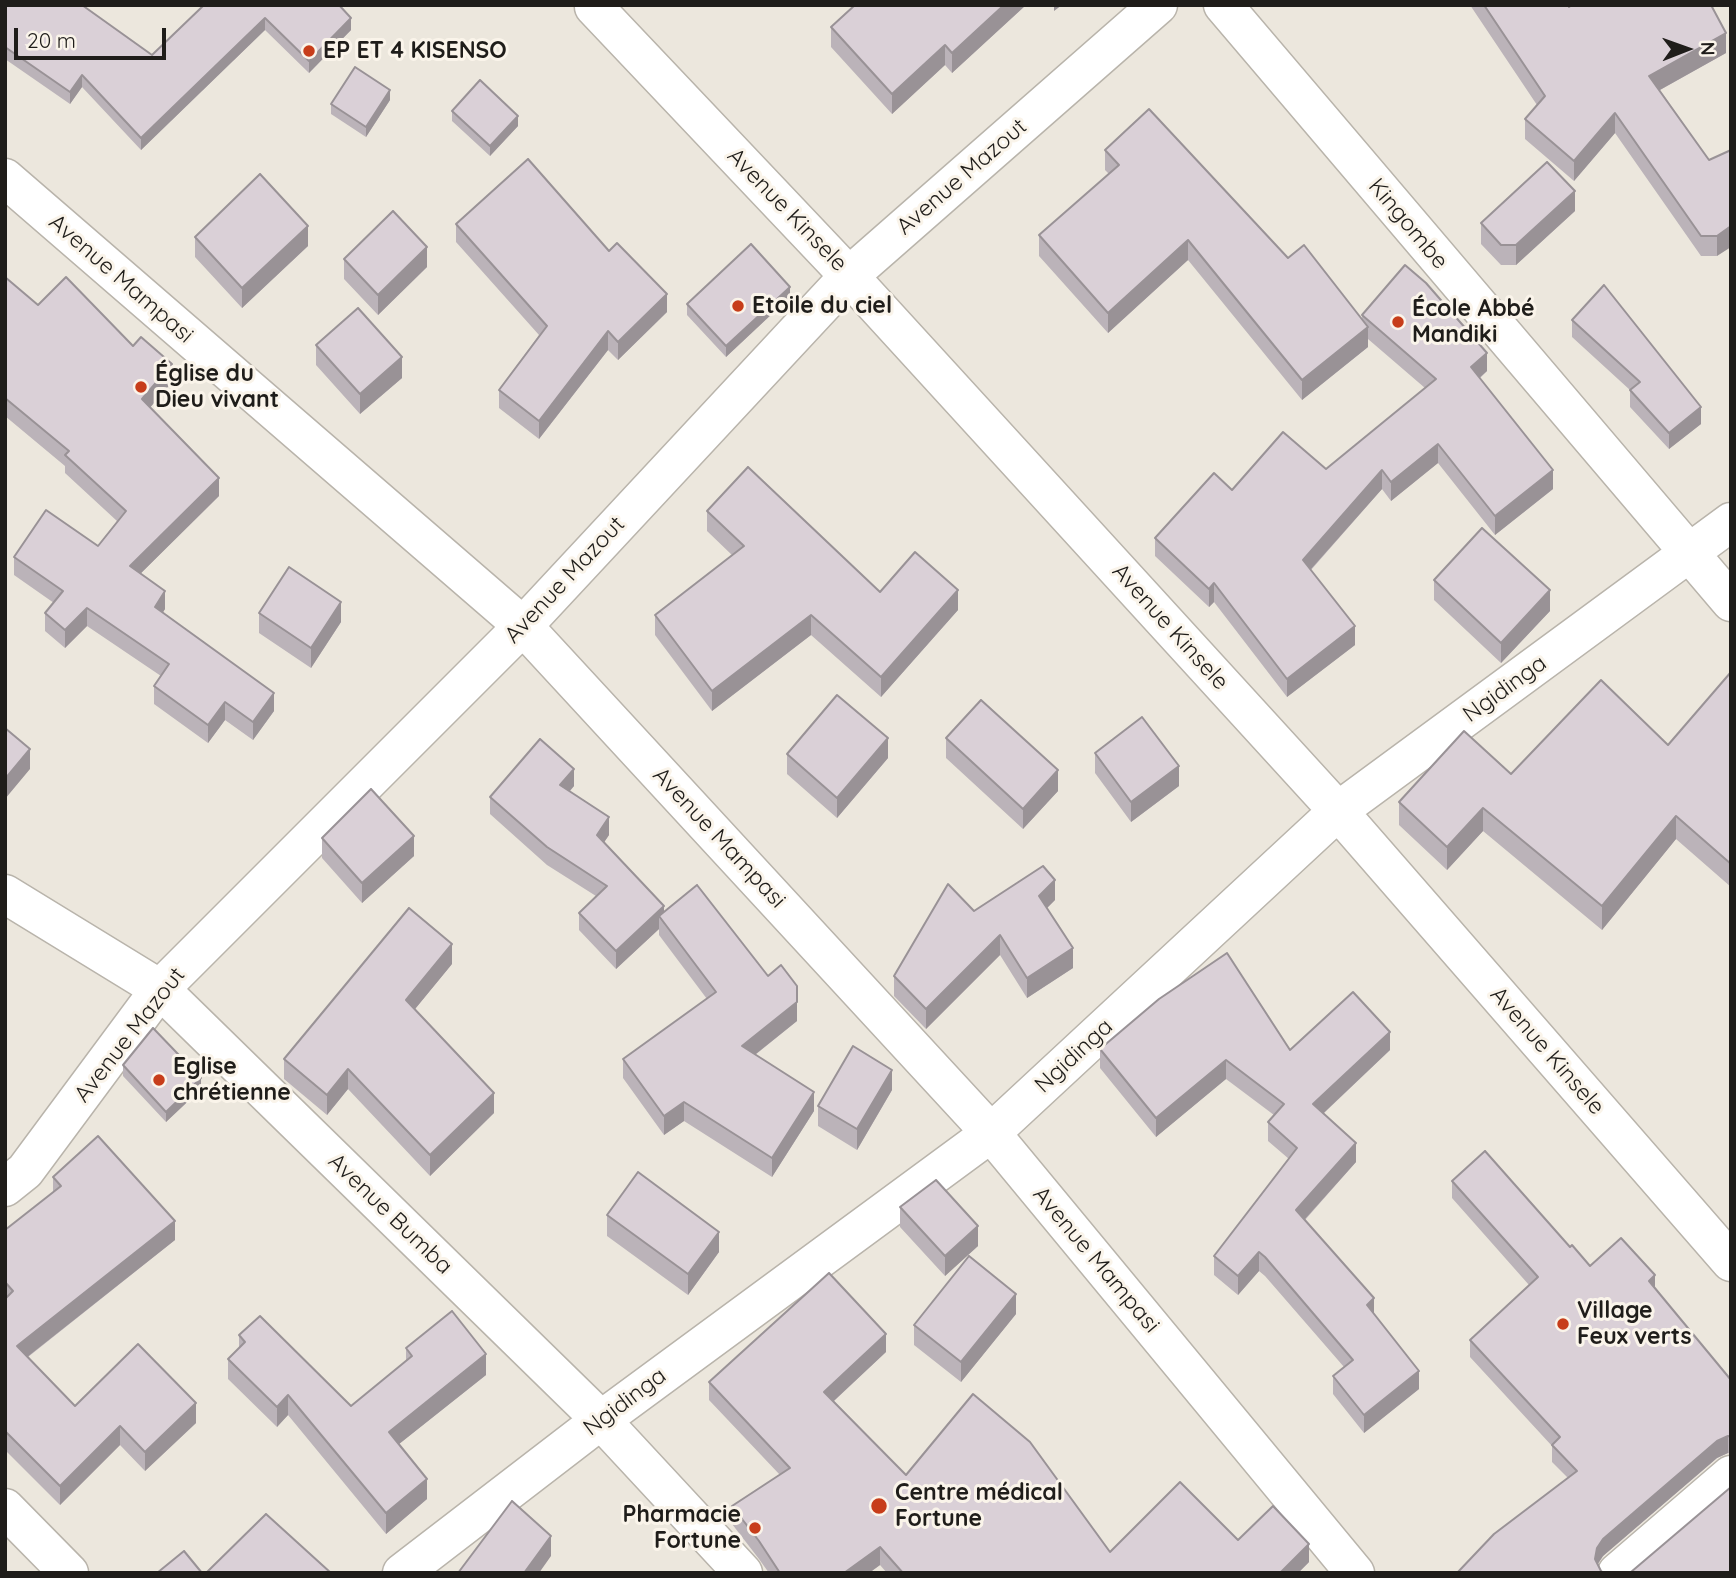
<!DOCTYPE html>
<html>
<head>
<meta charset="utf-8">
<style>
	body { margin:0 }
	#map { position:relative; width:1736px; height:1578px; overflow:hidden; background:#ece7dd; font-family:Quicksand,sans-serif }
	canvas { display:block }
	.frame { position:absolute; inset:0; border:7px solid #1f1d1a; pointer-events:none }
	.north { position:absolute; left:1652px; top:14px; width:70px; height:70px; -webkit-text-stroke:5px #faf4ea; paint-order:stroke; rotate:89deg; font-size:19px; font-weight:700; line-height:28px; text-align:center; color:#1f1d1a }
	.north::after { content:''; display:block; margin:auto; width:24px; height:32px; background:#1f1d1a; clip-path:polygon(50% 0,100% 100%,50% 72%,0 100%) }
	.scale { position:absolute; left:14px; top:28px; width:152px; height:32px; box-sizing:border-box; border:4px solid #1f1d1a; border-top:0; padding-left:9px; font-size:21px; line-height:24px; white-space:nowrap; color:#1f1d1a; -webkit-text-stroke:5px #faf4ea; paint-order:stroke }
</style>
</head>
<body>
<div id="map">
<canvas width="1736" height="1578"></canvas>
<div class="frame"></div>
<div class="north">N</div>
<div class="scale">20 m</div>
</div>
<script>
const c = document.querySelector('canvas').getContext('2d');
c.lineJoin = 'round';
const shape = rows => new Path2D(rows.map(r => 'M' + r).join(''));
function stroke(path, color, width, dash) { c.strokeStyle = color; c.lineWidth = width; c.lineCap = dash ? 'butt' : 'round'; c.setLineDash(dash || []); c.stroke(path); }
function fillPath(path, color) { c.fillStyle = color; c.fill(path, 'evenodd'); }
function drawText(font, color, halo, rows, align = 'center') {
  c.font = font + ' Quicksand,sans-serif'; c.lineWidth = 6; c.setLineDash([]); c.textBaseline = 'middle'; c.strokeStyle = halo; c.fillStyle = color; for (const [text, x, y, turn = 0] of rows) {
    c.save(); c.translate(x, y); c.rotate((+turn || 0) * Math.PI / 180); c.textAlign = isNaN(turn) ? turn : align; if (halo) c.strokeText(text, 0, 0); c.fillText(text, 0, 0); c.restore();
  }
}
const street = shape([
	[1223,5,1731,602],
	[594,7,849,276,1338,811,1731,1262],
	[5,178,523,626,991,1133,1355,1573],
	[5,894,160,989,601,1420,743,1573],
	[5,1187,25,1171,160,989,523,626,849,276,1158,5],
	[5,1508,69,1573],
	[402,1573,601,1420,991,1133,1338,811,1731,522],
	[1617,1573,1731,1475]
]);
const wall = shape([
	[5,5,152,55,204,5,351,30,309,73,265,30,141,150,82,87,70,104,5,59],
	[1026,5,952,73,945,65,892,114,831,47,831,27],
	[1470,5,1568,5,1569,7,1726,53,1660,90,1709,160,1731,150,1717,256,1701,256,1615,133,1574,181,1525,139,1525,119,1537,105],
	[390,100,366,137,331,114,331,104],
	[452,111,518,126,490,156,452,121],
	[1105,150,1288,258,1362,319,1362,315,1487,371,1480,378,1553,489,1495,535,1438,463,1391,501,1382,489,1311,570,1355,645,1287,697,1214,602,1209,607,1155,556,1155,538,1232,490,1326,469,1425,388,1368,339,1368,347,1302,400,1188,260,1108,333,1039,256,1039,235,1109,174,1105,170],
	[1575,211,1516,265,1501,265,1481,244,1481,223],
	[456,224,609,251,667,312,618,360,608,350,539,439,499,408,499,390,539,335,456,242],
	[195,237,308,246,242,308,195,257],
	[344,259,427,267,378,315,344,279],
	[5,277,38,305,133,346,172,382,150,407,219,496,140,574,165,609,163,612,274,711,253,740,225,720,208,743,154,704,154,686,161,676,87,626,65,648,45,631,45,613,54,603,14,575,14,557,98,546,117,521,65,473,65,466,5,416],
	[790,297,726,357,687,315,687,304],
	[1572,320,1701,424,1669,449,1630,407,1630,390,1572,337],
	[316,345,402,378,360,414,316,365],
	[707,511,880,592,958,610,881,697,811,635,712,711,655,635,655,615,733,556,707,531],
	[1434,580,1550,611,1501,663,1434,600],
	[259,613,341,622,311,668,259,633],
	[1731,672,1731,887,1676,839,1602,930,1483,831,1447,870,1399,825,1399,802,1511,774,1668,745],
	[946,738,1058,791,1023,829,946,758],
	[1095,753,1179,786,1131,822,1095,773],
	[787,754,888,758,837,818,787,774],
	[574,786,570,791,609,835,604,842,664,912,797,1021,755,1055,814,1111,772,1177,684,1121,664,1135,623,1078,623,1059,707,999,659,935,659,929,616,969,579,930,579,913,596,896,547,865,490,814,490,797],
	[322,838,414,856,362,903,322,858],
	[1055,900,1047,908,1073,968,1027,998,1000,955,926,1029,894,996,894,976,974,911],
	[452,964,415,1009,494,1113,430,1176,348,1089,327,1115,284,1079,284,1059],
	[1100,1049,1390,1050,1323,1114,1356,1162,1305,1220,1374,1314,1419,1389,1364,1433,1333,1394,1333,1376,1344,1367,1265,1276,1259,1271,1238,1295,1214,1275,1214,1256,1289,1159,1268,1141,1268,1122,1274,1115,1226,1079,1156,1137,1100,1068],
	[123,1065,201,1089,166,1122,123,1076],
	[892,1090,857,1150,818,1126,818,1106],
	[53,1177,175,1240,28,1357,75,1406,196,1423,145,1471,120,1445,60,1505,5,1450,5,1230,53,1193],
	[1452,1181,1570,1247,1590,1266,1655,1289,1731,1380,1731,1454,1728,1453,1717,1458,1603,1556,1598,1564,1457,1573,1568,1478,1552,1462,1552,1446,1470,1357,1470,1340,1529,1285,1452,1198],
	[900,1207,978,1246,945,1276,900,1227],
	[607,1215,719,1252,688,1295,607,1236],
	[1016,1314,961,1382,914,1345,914,1325],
	[239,1335,351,1406,406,1362,406,1348,486,1375,399,1444,427,1499,386,1534,288,1415,277,1427,228,1379,228,1359,239,1348],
	[886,1352,834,1401,906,1475,1110,1552,1238,1540,1309,1562,1298,1573,887,1573,880,1565,869,1573,769,1573,759,1559,732,1524,732,1506,780,1475,709,1400,709,1382]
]);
const shadedWall = shape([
	[1004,5,1026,5,952,73,952,53],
	[1054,5,1062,5,1054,11],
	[265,18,265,30,141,150,141,138],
	[351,18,351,30,309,73,309,61],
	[1726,33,1726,53,1649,96,1649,76],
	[945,45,945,65,892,114,892,94],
	[82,75,82,87,70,104,70,92],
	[390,90,390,100,366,137,366,127],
	[1615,113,1615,133,1574,181,1574,161],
	[518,116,518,126,490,156,490,146],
	[1575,191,1575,211,1516,265,1516,245],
	[308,226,308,246,242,308,242,288],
	[1731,226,1731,247,1717,256,1717,236],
	[1188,240,1188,260,1108,333,1108,313],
	[427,247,427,267,378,315,378,295],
	[790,287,790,297,726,357,726,346],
	[667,294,667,312,618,360,618,342],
	[1368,327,1368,347,1302,400,1302,380],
	[608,331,608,350,539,439,539,421],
	[1487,353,1487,371,1471,385,1471,367],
	[402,357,402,378,360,414,360,394],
	[172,364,172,382,142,417,142,399],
	[1701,407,1701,424,1669,449,1669,433],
	[1438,444,1438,463,1391,501,1391,482],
	[1382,470,1382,489,1303,578,1303,560],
	[1553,470,1553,489,1495,535,1495,516],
	[219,478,219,496,130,584,130,566],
	[1214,583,1214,602,1209,607,1209,589],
	[958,590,958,610,881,697,881,677],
	[1550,590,1550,611,1501,663,1501,643],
	[165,591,165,609,155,625,155,607],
	[341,602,341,622,311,668,311,648],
	[87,608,87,626,65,648,65,630],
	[811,615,811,635,712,711,712,691],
	[1355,626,1355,645,1287,697,1287,679],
	[274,693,274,711,253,740,253,722],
	[225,702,225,720,208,743,208,725],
	[888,738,888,758,837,818,837,798],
	[30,749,30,769,5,799,5,779],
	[1179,766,1179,786,1131,822,1131,802],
	[574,769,574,786,560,802,560,785],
	[1058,770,1058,791,1023,829,1023,809],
	[1483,808,1483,831,1447,870,1447,847],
	[1676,816,1676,839,1602,930,1602,906],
	[609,817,609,835,597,853,597,835],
	[414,836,414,856,362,903,362,883],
	[1055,880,1055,900,1039,916,1039,896],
	[664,906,664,924,659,916,659,929,616,969,616,951],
	[1000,935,1000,955,926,1029,926,1009],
	[452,944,452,964,406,1020,406,1000],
	[1073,948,1073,968,1027,998,1027,978],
	[797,1002,797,1021,742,1065,742,1046],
	[1390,1032,1390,1050,1313,1123,1313,1104],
	[1226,1060,1226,1079,1156,1137,1156,1118],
	[348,1069,348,1089,327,1115,327,1095],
	[892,1070,892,1090,857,1150,857,1129],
	[201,1078,201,1089,166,1122,166,1112],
	[814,1092,814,1111,772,1177,772,1158],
	[494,1093,494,1113,430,1176,430,1155],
	[684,1102,684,1121,664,1135,664,1116],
	[1356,1143,1356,1162,1296,1229,1296,1210],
	[175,1221,175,1240,17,1365,17,1346],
	[978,1226,978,1246,945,1276,945,1256],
	[719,1232,719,1252,688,1295,688,1274],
	[1259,1252,1259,1271,1238,1295,1238,1276],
	[1655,1275,1655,1292,1649,1281],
	[1016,1294,1016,1314,961,1382,961,1362],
	[1374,1298,1374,1317,1367,1305],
	[886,1334,886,1352,824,1410,824,1392],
	[486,1354,486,1375,389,1452,389,1432],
	[1419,1371,1419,1389,1364,1433,1364,1415],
	[288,1395,288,1415,277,1427,277,1407],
	[196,1403,196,1423,145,1471,145,1452],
	[120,1426,120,1445,60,1505,60,1486],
	[1728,1436,1728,1453,1717,1458,1603,1556,1597,1565,1595,1559,1597,1548,1603,1539,1717,1441],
	[427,1479,427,1499,386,1534,386,1513],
	[551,1536,551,1556,539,1573,524,1573],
	[1309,1544,1309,1562,1298,1573,1280,1573],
	[880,1547,880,1565,869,1573,844,1573]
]);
const building = shape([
	[5,5,82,5,152,55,204,5,339,5,351,18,309,61,265,18,141,138,82,75,70,92,5,47,5,5],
	[855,5,1004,5,952,53,945,45,892,94,831,27,855,5],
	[1484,5,1568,5,1569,7,1572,5,1711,5,1726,33,1649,76,1709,160,1731,150,1731,226,1717,236,1701,236,1615,113,1574,161,1525,119,1545,96,1484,5],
	[355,67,390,90,366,127,331,104,355,67],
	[480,80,518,116,490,146,452,111,480,80],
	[1149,109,1288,258,1304,245,1368,327,1302,380,1188,240,1108,313,1039,235,1119,165,1105,150,1149,109],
	[528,159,609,251,617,243,667,294,618,342,608,331,539,421,499,390,547,326,456,224,528,159],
	[1547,162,1575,191,1516,245,1501,245,1481,223,1547,162],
	[260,174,308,226,242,288,195,237,260,174],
	[393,211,427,247,378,295,344,259,393,211],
	[751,244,790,287,726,346,687,304,751,244],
	[1405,265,1426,283,1487,353,1471,367,1553,470,1495,516,1438,444,1391,482,1382,470,1303,560,1355,626,1287,679,1214,583,1209,589,1155,538,1214,473,1232,490,1283,432,1326,469,1436,379,1362,315,1405,265],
	[5,277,38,305,66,277,133,346,141,337,172,364,142,399,219,478,130,566,165,591,155,607,274,693,253,722,225,702,208,725,154,686,169,664,87,608,65,630,45,613,63,591,14,557,46,510,98,546,126,511,65,455,69,451,5,398,5,277],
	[1604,285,1701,407,1669,433,1630,390,1640,382,1572,320,1604,285],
	[358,308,402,357,360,394,316,345,358,308],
	[748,467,880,592,915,552,958,590,881,677,811,615,712,691,655,615,744,546,707,511,748,467],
	[1482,528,1550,590,1501,643,1434,580,1482,528],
	[289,567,341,602,311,648,259,613,289,567],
	[1731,672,1731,864,1676,816,1602,906,1483,808,1447,847,1399,802,1464,731,1511,774,1601,680,1668,745,1731,672],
	[837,695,888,738,837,798,787,754,837,695],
	[981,700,1058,770,1023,809,946,738,981,700],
	[1142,717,1179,766,1131,802,1095,753,1142,717],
	[5,728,30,749,5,779,5,728],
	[540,739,574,769,560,785,609,817,597,835,664,906,616,951,579,913,607,886,547,847,490,797,540,739],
	[371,789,414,836,362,883,322,838,371,789],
	[1043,866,1055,880,1039,896,1073,948,1027,978,1000,935,926,1009,894,976,948,884,974,911,1043,866],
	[697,885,768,976,781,965,797,986,797,1002,742,1046,814,1092,772,1158,684,1102,664,1116,623,1059,716,992,659,916,697,885],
	[409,908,452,944,406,1000,494,1093,430,1155,348,1069,327,1095,284,1059,409,908],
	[1227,953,1290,1050,1353,992,1390,1032,1313,1104,1356,1143,1296,1210,1374,1298,1367,1305,1419,1371,1364,1415,1333,1376,1353,1360,1265,1257,1259,1252,1238,1276,1214,1256,1297,1148,1268,1122,1284,1104,1226,1060,1156,1118,1100,1049,1159,999,1227,953],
	[153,1028,201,1078,166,1112,123,1065,153,1028],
	[853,1046,892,1070,857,1129,818,1106,853,1046],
	[98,1136,175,1221,17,1346,75,1406,138,1344,196,1403,145,1452,120,1426,60,1486,5,1431,5,1299,13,1291,5,1282,5,1230,61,1186,53,1177,98,1136],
	[1485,1151,1570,1247,1572,1245,1590,1266,1621,1238,1655,1275,1649,1281,1731,1380,1731,1437,1728,1436,1717,1441,1603,1539,1597,1548,1595,1559,1601,1571,1604,1573,1457,1573,1494,1534,1577,1471,1552,1445,1560,1437,1470,1340,1538,1277,1452,1181,1485,1151],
	[638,1172,719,1232,688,1274,607,1215,638,1172],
	[936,1180,978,1226,945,1256,900,1207,936,1180],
	[969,1256,1016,1294,961,1362,914,1325,969,1256],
	[829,1273,886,1334,824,1392,906,1475,973,1394,1030,1442,1110,1552,1180,1482,1238,1540,1273,1506,1309,1544,1280,1573,1056,1573,1055,1572,1054,1573,903,1573,880,1547,844,1573,780,1573,759,1541,732,1506,790,1468,709,1382,829,1273],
	[452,1311,486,1354,389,1432,427,1479,386,1513,288,1395,277,1407,228,1359,245,1342,239,1335,260,1316,351,1406,412,1356,406,1348,452,1311],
	[1731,1487,1731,1573,1630,1573,1631,1572,1731,1487],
	[512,1501,551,1536,524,1573,458,1573,512,1501],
	[266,1514,331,1573,206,1573,266,1514],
	[184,1551,202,1573,157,1573,184,1551]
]);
const markers = [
	[309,51,7,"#c73d1a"],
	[738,306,7,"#c73d1a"],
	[1398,322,7,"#c73d1a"],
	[141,387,7,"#c73d1a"],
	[159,1080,7,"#c73d1a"],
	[1563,1324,7,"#c73d1a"],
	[879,1506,9,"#c73d1a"],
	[755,1528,7,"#c73d1a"]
];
const poiNames = [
	["EP ET 4 KISENSO",323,51],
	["Etoile du ciel",752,306],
	["École Abbé",1412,309],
	["Mandiki",1412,335],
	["Église du",155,374],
	["Dieu vivant",155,400],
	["Eglise",173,1067],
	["chrétienne",173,1093],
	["Village",1577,1311],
	["Feux verts",1577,1337],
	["Centre médical",895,1493],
	["Fortune",895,1519],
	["Pharmacie",741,1515,"right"],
	["Fortune",741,1541,"right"]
];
const streetNames = [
	["Avenue Mazout",962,177,-41],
	["Avenue Kinsele",787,210,46],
	["Kingombe",1408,224,50],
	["Avenue Mampasi",121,279,41],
	["Avenue Mazout",565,580,-47],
	["Avenue Kinsele",1170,627,48],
	["Ngidinga",1505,689,-36],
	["Avenue Mampasi",719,838,47],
	["Avenue Mazout",130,1035,-52],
	["Avenue Kinsele",1547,1051,49],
	["Ngidinga",1074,1056,-43],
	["Avenue Bumba",390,1214,44],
	["Avenue Mampasi",1096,1260,50],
	["Ngidinga",625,1402,-37]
];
stroke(street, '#b9b4ab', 41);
stroke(street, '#fff', 38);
fillPath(wall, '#bbb3b9');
fillPath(shadedWall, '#999296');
fillPath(building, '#dad0d7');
stroke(building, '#999296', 2);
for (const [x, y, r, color] of markers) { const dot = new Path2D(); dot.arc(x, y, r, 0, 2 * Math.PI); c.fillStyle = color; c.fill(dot); stroke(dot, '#faf4ea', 2.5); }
drawText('bold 23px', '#1f1d1a', '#faf4ea', poiNames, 'left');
drawText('23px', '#1f1d1a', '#faf4ea', streetNames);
</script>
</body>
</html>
